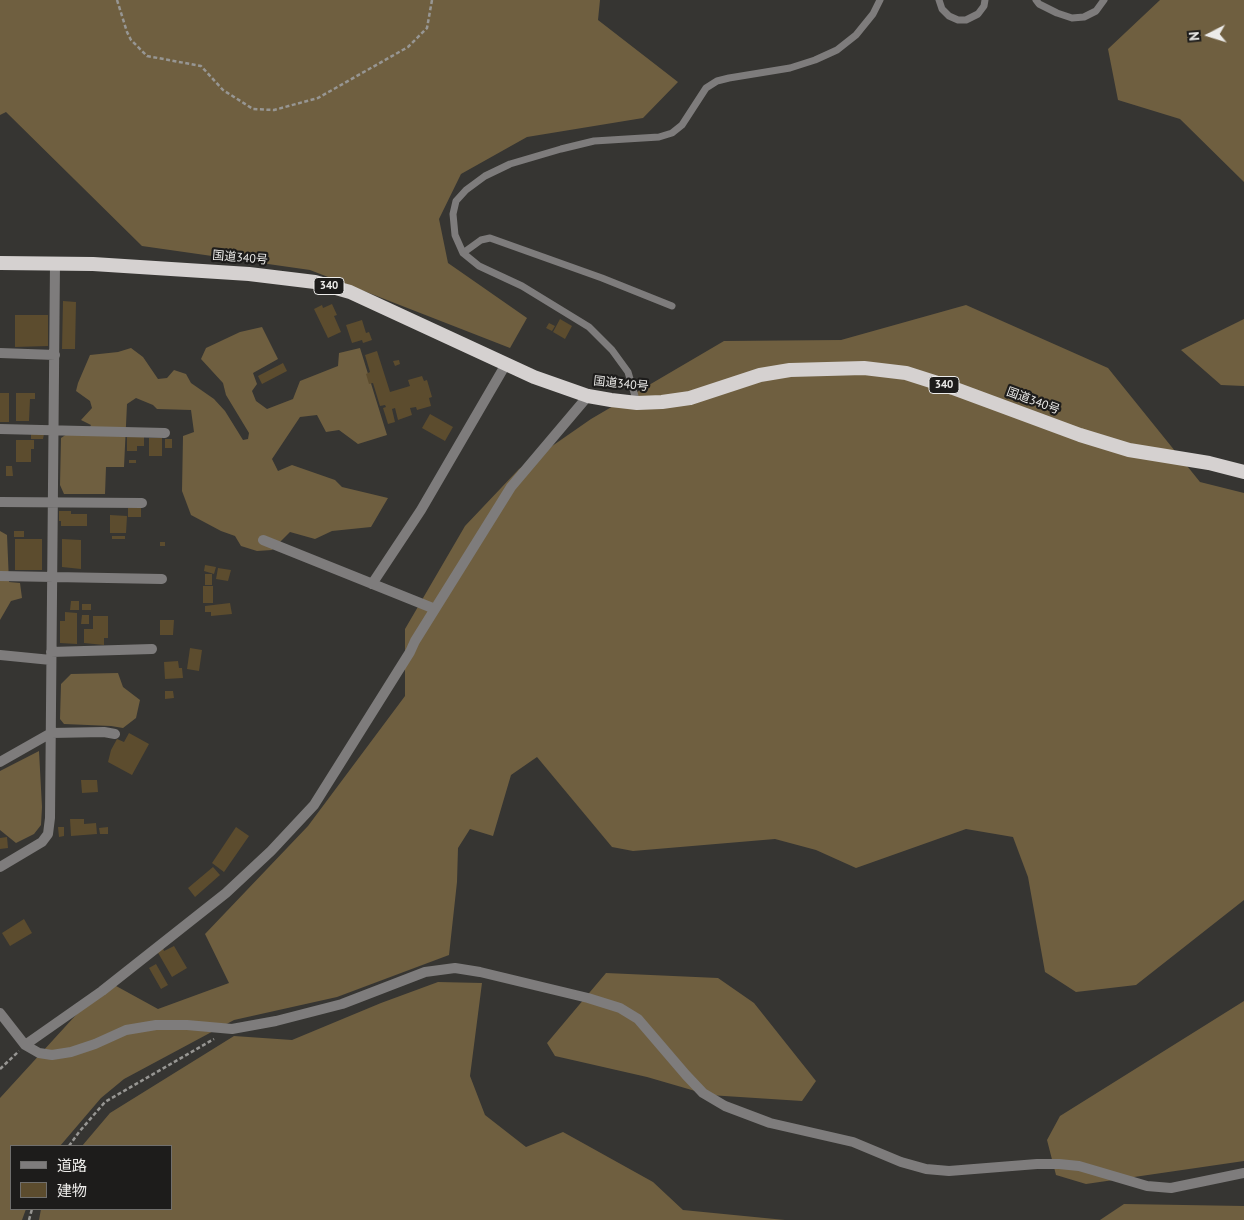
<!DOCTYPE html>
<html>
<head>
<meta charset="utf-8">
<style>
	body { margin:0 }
	#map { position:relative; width:1244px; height:1220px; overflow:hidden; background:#363532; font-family:"PT Sans","Noto Sans JP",sans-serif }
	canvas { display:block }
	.legend { position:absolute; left:10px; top:1145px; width:162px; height:65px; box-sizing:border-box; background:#1d1c1b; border:1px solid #706f6d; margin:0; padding:6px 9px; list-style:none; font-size:15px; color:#ecebe9 }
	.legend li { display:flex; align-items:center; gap:10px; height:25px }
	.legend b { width:25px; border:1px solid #706f6d }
	.north { position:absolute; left:1184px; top:10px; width:50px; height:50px; -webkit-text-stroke:4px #1d1c1b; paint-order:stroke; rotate:265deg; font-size:14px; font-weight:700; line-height:20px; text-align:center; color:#ecebe9 }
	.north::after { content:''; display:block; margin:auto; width:18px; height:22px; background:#ecebe9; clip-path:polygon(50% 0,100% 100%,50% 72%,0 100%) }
</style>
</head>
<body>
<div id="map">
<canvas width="1244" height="1220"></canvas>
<ul class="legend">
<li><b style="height:6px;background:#7e7c7c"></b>道路</li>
<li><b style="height:14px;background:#5c4c2e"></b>建物</li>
</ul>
<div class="north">N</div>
</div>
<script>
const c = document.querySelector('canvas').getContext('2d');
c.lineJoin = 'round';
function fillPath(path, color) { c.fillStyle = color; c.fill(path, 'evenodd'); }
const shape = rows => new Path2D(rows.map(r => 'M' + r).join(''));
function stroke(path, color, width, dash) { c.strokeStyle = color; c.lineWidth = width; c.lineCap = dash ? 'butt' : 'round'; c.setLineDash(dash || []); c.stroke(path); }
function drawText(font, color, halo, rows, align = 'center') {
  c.font = font + ' "PT Sans","Noto Sans JP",sans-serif'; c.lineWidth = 4.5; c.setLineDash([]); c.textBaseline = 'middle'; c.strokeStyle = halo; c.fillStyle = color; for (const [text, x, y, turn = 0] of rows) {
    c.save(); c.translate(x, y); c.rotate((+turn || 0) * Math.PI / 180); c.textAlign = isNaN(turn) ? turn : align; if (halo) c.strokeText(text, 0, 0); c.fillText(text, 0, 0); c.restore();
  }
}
const forest = shape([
	[0,0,600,0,598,20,678,82,643,118,527,137,461,174,439,219,448,263,527,318,510,348,310,270,142,246,6,112,0,115],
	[1160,0,1244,0,1244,182,1180,119,1118,100,1108,49],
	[966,305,1108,368,1200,482,1244,493,1244,900,1136,985,1076,992,1045,972,1028,877,1013,837,966,829,856,868,816,850,775,839,633,851,612,847,537,757,511,775,493,836,470,829,458,848,457,882,449,955,337,997,234,1020,124,1079,101,1098,60,1146,11,1146,11,1209,26,1209,22,1220,0,1220,0,1098,107,981,158,1009,229,983,205,934,308,826,405,696,405,629,465,526,519,469,591,419,724,341,841,340],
	[1244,319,1244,386,1221,385,1181,350],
	[262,327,278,359,253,373,257,384,252,391,256,401,267,409,293,399,300,381,338,366,339,353,360,348,387,435,358,444,339,430,326,432,317,415,300,417,272,459,278,471,292,465,335,480,342,487,388,498,371,527,332,531,315,539,290,532,272,550,257,551,241,546,235,536,221,531,191,515,182,491,183,436,194,432,191,410,157,409,153,405,136,398,127,404,124,467,106,467,105,494,64,494,60,485,61,438,67,434,86,434,91,425,81,420,92,408,90,401,76,391,78,383,90,355,118,352,131,348,143,357,158,379,167,378,174,370,186,374,191,383,214,399,225,411,243,440,248,439,249,433,226,395,223,383,201,359,206,348,240,332],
	[0,531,7,535,9,582,20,583,22,598,11,601,0,620],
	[118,673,123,687,140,700,136,718,123,728,111,726,64,724,60,719,61,684,71,674],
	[39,751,42,807,41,825,34,834,16,843,0,830,0,771],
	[606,973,718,978,754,1003,816,1081,802,1101,709,1095,647,1077,555,1056,547,1043],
	[438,982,482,983,470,1076,485,1115,526,1147,563,1132,653,1182,683,1210,785,1220,39,1220,41,1209,171,1209,171,1146,82,1146,110,1113,234,1036,292,1040,381,1003],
	[1244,1001,1244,1161,1086,1184,1056,1175,1047,1140,1060,1116],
	[1124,1204,1244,1206,1244,1220,1100,1220]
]);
const building = shape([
	[63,301,76,302,75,349,62,349],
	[332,304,337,315,334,316,341,332,328,338,314,309,322,305,323,308],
	[15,315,48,315,48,346,15,347],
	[560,319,572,326,565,339,553,332],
	[362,320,366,333,369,332,372,340,363,343,362,340,352,343,346,325],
	[549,323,555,326,552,331,546,328],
	[377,351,390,392,410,386,408,380,422,376,424,381,427,380,432,397,429,398,431,406,417,410,416,407,410,408,412,415,398,420,395,408,392,409,395,422,388,424,383,408,386,407,385,405,380,406,373,383,369,384,366,374,370,372,365,355],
	[399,360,400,364,395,366,393,361],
	[283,363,287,371,262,384,258,376],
	[0,393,9,393,9,422,0,422],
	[16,393,35,393,35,399,30,399,29,421,16,421],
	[430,414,453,427,445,441,422,428],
	[31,434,44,434,43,439,31,439],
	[127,434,144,434,144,446,137,446,137,451,127,451],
	[149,438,162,438,162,456,149,456],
	[165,439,172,439,172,448,165,448],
	[16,440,34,440,34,449,31,449,31,462,16,462],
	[129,460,136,460,136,463,129,463],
	[6,466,12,466,13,476,6,476],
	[128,508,141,508,141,517,128,517],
	[59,511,71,511,71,514,87,514,87,526,61,526,61,521,59,521],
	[110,515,127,516,126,533,110,533],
	[14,531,24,531,24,537,14,537],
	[112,536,125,536,125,539,112,539],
	[15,539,42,539,42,570,15,570],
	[62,539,81,540,81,569,62,567],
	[160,542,165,542,165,546,160,546],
	[205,565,216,567,214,574,204,571],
	[218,568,231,570,228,581,216,579],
	[205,574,212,574,212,585,205,585],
	[203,586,213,586,213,603,203,603],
	[71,601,79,601,79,610,70,610],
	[230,603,232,614,211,616,211,612,205,612,205,606],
	[82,604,91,604,91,610,82,610],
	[65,612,77,613,77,644,60,643,60,621,65,621],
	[82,615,89,615,89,624,81,624],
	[93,616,108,616,108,638,104,638,104,645,84,643,84,629,93,629],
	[160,620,174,620,173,635,160,635],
	[190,648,202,650,199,671,187,669],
	[178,661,179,668,182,668,183,678,165,679,164,662],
	[165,691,173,691,174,698,165,699],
	[129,733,149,744,132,775,108,762,111,750,117,739,124,742],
	[81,780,97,780,98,792,82,793],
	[70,819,84,819,84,824,96,823,97,834,71,836],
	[58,827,64,827,64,836,59,837],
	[108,827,108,834,100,834,99,828],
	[236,827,249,836,224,872,212,863],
	[7,837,8,848,0,849,0,838],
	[213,867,220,875,195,897,188,888],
	[24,919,32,933,10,946,2,933],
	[174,946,187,968,172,977,157,951,163,948,164,951],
	[156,964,168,985,161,989,149,968]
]);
const path = shape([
	[117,0,127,32,131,40,147,56,201,66,223,90,253,109,274,110,318,98,408,47,427,28,432,0],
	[0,1069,19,1051],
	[69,1146,79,1132,105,1102,214,1039],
	[29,1220,32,1209]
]);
const service = shape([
	[939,0,942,9,949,16,958,20,966,20,978,14,984,6,985,0],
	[1036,0,1039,4,1057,13,1072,18,1084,17,1096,11,1104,0],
	[463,253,481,240,490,238,602,278,672,306],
	[637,403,628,372,612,350,589,327,522,286,479,266,463,253,455,235,453,214,456,201,466,190,485,176,510,164,561,149,594,141,659,137,672,133,682,125,706,88,717,81,729,78,790,68,815,60,837,50,856,35,873,14,880,0]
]);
const minor = shape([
	[0,353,55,355],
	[0,429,165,433],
	[0,502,142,503],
	[263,540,435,609],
	[0,576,162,579],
	[372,584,421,510,506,364],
	[51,652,152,649],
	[0,655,51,660],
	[0,762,51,733,104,732,115,734],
	[0,867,42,842,48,834,50,818,55,263],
	[0,1013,25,1045,39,1053,52,1055,71,1052,95,1044,126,1030,156,1025,187,1025,232,1029,276,1021,342,1004,425,972,455,968,480,972,588,998,620,1008,638,1019,686,1075,703,1093,725,1106,770,1123,853,1142,901,1162,926,1169,949,1171,1037,1164,1059,1164,1079,1166,1147,1186,1171,1188,1244,1173],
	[25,1045,102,991,226,893,271,851,314,805,410,652,415,641,511,487,588,396]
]);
const trunk = shape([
	[0,263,93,264,249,274,315,282,350,292,534,377,588,396,611,400,637,403,662,402,690,398,760,375,790,370,864,368,906,373,953,388,1080,435,1129,450,1209,463,1244,472]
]);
const shields = [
	[329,286,30],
	[944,385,30]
];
const shieldNames = [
	["340",329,286],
	["340",944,385]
];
const streetNames = [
	["国道340号",240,258,5],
	["国道340号",621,384,6],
	["国道340号",1033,401,20]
];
fillPath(forest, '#6f5f40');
fillPath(building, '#5c4c2e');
stroke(path, '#979693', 2.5, [4, 2.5]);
stroke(service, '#7e7c7c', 7);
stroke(minor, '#7e7c7c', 10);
stroke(trunk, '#d5d1d0', 14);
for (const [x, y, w] of shields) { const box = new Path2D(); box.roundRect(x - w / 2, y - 8.5, w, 17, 4); c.fillStyle = '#1d1c1b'; c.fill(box); stroke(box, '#ecebe9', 1); }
drawText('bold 11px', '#ecebe9', null, shieldNames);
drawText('12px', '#ecebe9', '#1d1c1b', streetNames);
</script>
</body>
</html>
